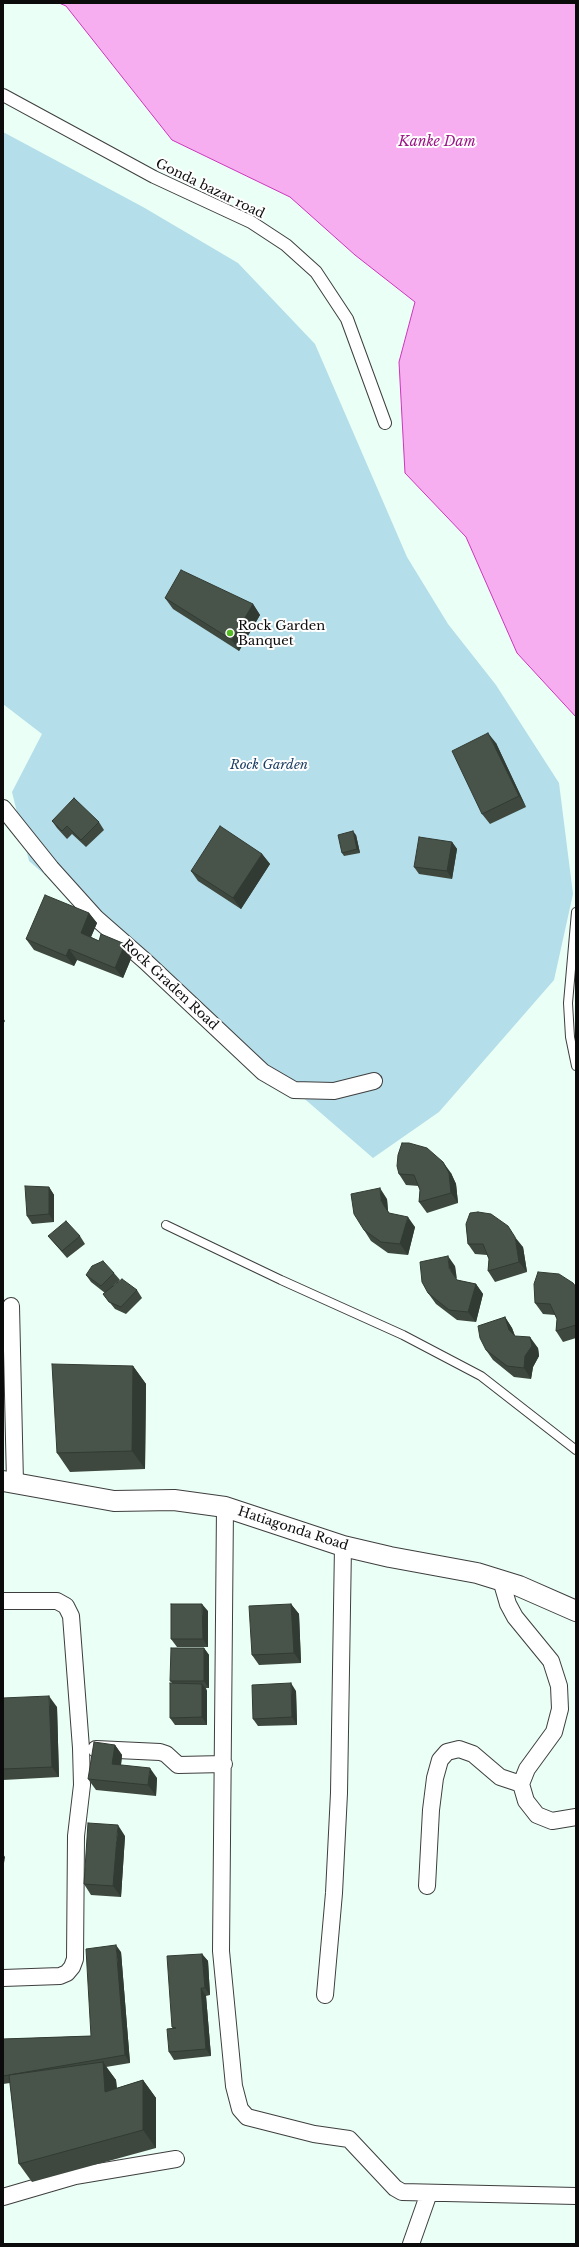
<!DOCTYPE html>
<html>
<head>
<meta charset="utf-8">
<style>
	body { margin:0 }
	#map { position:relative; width:579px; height:2247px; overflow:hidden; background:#eafff5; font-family:"Libre Baskerville",serif }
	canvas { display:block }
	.frame { position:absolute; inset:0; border:4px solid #0b0b0b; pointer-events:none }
</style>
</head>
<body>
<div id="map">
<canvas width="579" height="2247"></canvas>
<div class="frame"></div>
</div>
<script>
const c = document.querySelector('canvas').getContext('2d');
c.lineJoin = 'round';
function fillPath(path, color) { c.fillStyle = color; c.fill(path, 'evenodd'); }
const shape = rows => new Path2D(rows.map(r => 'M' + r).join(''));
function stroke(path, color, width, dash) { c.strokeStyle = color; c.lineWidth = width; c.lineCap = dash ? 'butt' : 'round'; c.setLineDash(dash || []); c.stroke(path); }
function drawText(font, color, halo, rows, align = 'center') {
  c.font = font + ' "Libre Baskerville",serif'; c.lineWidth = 4; c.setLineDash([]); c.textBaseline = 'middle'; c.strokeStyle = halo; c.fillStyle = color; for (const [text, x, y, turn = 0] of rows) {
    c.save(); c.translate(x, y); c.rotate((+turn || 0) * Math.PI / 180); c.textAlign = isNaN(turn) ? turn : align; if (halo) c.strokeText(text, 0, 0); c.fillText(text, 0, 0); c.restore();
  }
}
const green = shape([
	[3,132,143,207,238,263,315,344,407,557,448,624,496,685,559,783,573,894,554,980,439,1112,373,1158,29,861,12,792,42,734,3,704]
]);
const water = shape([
	[59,3,576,3,576,717,517,653,466,537,405,473,399,362,415,302,355,255,290,197,172,140,66,6,59,3]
]);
const service = shape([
	[576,912,568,1003,570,1037,576,1066],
	[166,1225,281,1280,403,1335,481,1376,576,1450]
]);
const pedestrian = shape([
	[3,95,154,177,251,222,286,245,316,272,347,319,385,423]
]);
const minor = shape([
	[3,808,51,868,96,918,145,961,263,1072,294,1090,334,1091,374,1081],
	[11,1306,15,1483],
	[225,1507,221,1951,234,2086,240,2109,247,2117,314,2134,349,2139,395,2188,402,2192,576,2196],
	[501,1580,508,1604,515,1617,551,1661,559,1686,560,1709,554,1732,527,1769,521,1784,526,1801,537,1815,552,1821,576,1817],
	[3,1601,57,1601,66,1606,71,1616,81,1748,82,1785,76,1836,75,1959,72,1967,67,1973,60,1976,3,1978],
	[96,1749,160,1752,166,1754,178,1765,224,1764],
	[427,1886,431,1810,435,1778,440,1760,447,1752,459,1749,473,1754,500,1777,521,1784],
	[325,1995,334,1893,339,1793,343,1546],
	[3,2197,75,2176,176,2159],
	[411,2244,429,2193]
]);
const tertiary = shape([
	[3,1481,114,1501,174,1500,225,1507,343,1546,390,1557,477,1573,519,1586,576,1611]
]);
const wall = shape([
	[165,598,253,604,260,615,239,651,173,609],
	[496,743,526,807,490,824,482,814],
	[52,821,99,822,104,830,86,847,72,834,67,839,57,828],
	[356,835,360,853,344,856,342,853],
	[452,842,457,849,452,879,419,874,414,867],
	[262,854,270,864,241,909,198,881,191,871],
	[89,913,97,923,91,937,99,941,125,944,133,954,123,978,77,960,74,966,34,950,26,939],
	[3,1018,5,1021,3,1024],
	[451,1173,456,1184,458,1203,427,1213,419,1202,420,1190,419,1186,406,1185,399,1174],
	[49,1187,54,1195,54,1222,32,1224,27,1216],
	[387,1199,388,1211,389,1213,415,1227,408,1255,388,1253,371,1241,364,1230],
	[466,1224,523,1247,527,1272,495,1282,488,1271,489,1259,487,1255,475,1254,468,1244],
	[48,1236,80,1236,85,1244,67,1258,54,1243],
	[455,1266,456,1279,457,1280,476,1284,483,1294,476,1322,457,1320,436,1304,428,1293],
	[114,1273,120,1280,113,1286,137,1290,142,1298,126,1314,115,1309,103,1294,105,1293,91,1282,86,1275],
	[576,1287,576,1338,563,1342,556,1331,557,1319,555,1315,543,1314,535,1303],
	[505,1317,512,1328,515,1336,538,1348,539,1356,533,1367,531,1379,514,1377,493,1360,486,1350],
	[133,1366,146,1384,145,1469,70,1472,57,1453],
	[291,1604,299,1614,301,1663,259,1665,252,1655],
	[208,1611,208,1647,177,1647,171,1639],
	[204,1648,209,1655,209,1688,206,1688,207,1691,207,1725,175,1725,170,1718,172,1683,170,1681],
	[296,1691,297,1725,258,1726,253,1719],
	[3,1698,57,1707,59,1777,3,1780],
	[115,1745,122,1755,121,1765,157,1778,156,1796,96,1790,88,1779],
	[125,1836,121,1897,91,1895,84,1884],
	[121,1952,130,2063,106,2067,116,2080,117,2088,143,2080,156,2098,156,2148,32,2182,19,2164,10,2083,3,2084,3,2039,91,2036],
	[202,1954,208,1961,210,1995,206,1996,211,2056,174,2060,169,2052,173,2028,172,2027]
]);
const shadedWall = shape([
	[253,604,260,615,239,651,232,640],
	[488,733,496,743,526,807,519,796],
	[353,831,356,835,360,853,357,849],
	[452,842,457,849,452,879,447,871],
	[262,854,270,864,241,909,233,898],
	[89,913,97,923,88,944,81,933],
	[125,944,133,954,123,978,115,968],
	[69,949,77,960,74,966,66,956],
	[443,1162,451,1173,456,1184,458,1203,451,1193],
	[49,1187,54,1195,54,1222,49,1214],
	[380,1188,387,1199,388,1212,381,1201],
	[408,1217,415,1227,408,1255,400,1244],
	[515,1237,523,1247,527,1272,519,1262],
	[448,1256,455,1266,457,1279,449,1268],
	[476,1284,483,1294,476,1322,468,1312],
	[505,1317,512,1328,517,1341,509,1330],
	[530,1337,538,1348,539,1356,533,1367,531,1379,524,1368,525,1356],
	[133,1366,146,1384,145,1469,132,1451],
	[202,1604,208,1611,208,1647,203,1639],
	[291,1604,299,1614,301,1663,294,1653],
	[204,1648,209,1655,209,1688,204,1681],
	[291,1683,296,1691,297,1725,292,1717],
	[202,1684,207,1691,207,1725,202,1717],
	[49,1696,57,1707,59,1777,52,1767],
	[115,1745,122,1755,120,1774,112,1764],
	[150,1768,157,1778,156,1796,148,1785],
	[118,1825,125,1836,121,1897,113,1886],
	[3,1854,5,1857,3,1869],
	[116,1945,121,1952,130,2063,125,2055],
	[202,1954,208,1961,210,1995,205,1988],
	[201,1988,206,1996,211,2056,206,2049],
	[103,2062,116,2080,118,2110,105,2092],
	[143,2080,156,2098,156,2148,143,2130]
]);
const building = shape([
	[181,570,253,604,232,640,165,598,181,570],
	[488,733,519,796,482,814,452,751,488,733],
	[74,798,99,822,81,840,67,826,62,831,52,821,74,798],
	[220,826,262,854,233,898,191,871,220,826],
	[353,831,357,849,342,853,338,835,353,831],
	[419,837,452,842,447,871,414,867,419,837],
	[45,895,89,913,81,933,99,941,101,934,125,944,115,968,69,949,66,956,26,939,45,895],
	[402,1143,409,1143,427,1148,443,1162,449,1173,451,1193,419,1202,420,1190,414,1175,399,1174,397,1166,398,1155,402,1143],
	[25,1186,49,1187,49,1214,27,1216,25,1186],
	[380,1188,381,1201,389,1213,408,1217,400,1244,381,1242,364,1230,354,1214,351,1194,380,1188],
	[478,1212,491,1214,508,1226,515,1237,519,1262,488,1271,489,1259,483,1244,468,1244,466,1224,470,1213,478,1212],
	[66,1221,80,1236,62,1251,48,1236,66,1221],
	[448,1256,449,1268,457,1280,476,1284,468,1312,449,1310,428,1293,422,1282,420,1262,448,1256],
	[103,1261,114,1273,101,1286,86,1275,92,1266,103,1261],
	[538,1272,559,1274,573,1283,576,1287,576,1325,556,1331,557,1319,550,1304,535,1303,534,1284,538,1272],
	[122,1279,137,1290,121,1307,109,1302,103,1294,122,1279],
	[505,1317,509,1330,515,1336,530,1337,532,1346,525,1356,524,1368,507,1366,486,1350,480,1338,478,1326,505,1317],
	[52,1364,133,1366,132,1451,57,1453,52,1364],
	[171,1604,202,1604,203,1639,171,1639,171,1604],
	[291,1604,294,1653,252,1655,249,1606,291,1604],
	[171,1648,204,1648,204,1681,170,1681,171,1648],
	[170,1683,202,1684,202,1717,170,1718,170,1683],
	[291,1683,292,1717,253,1719,252,1685,291,1683],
	[49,1696,52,1767,3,1769,3,1698,49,1696],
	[94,1742,115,1745,112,1764,150,1768,148,1785,88,1779,94,1742],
	[88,1823,118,1825,113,1886,84,1884,88,1823],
	[116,1945,125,2055,3,2076,3,2039,91,2036,86,1949,116,1945],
	[202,1954,205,1988,201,1988,206,2049,169,2052,167,2029,176,2028,172,2027,167,1956,202,1954],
	[103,2062,105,2092,143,2080,143,2130,19,2164,9,2075,103,2062]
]);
const markers = [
	[230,633,4,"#55bb23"]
];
const streetNames = [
	["Gonda bazar road",210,189,26],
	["Rock Graden Road",170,985,43],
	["Hatiagonda Road",293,1529,18]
];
const poiNames = [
	["Rock Garden",238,626],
	["Banquet",238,641]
];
const parkNames = [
	["Rock Garden",269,765]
];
const waterNames = [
	["Kanke Dam",437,142]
];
fillPath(green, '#b4dee9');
fillPath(water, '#f6aef0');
stroke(water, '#cd35bc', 1);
stroke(service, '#3e3e3e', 10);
stroke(pedestrian, '#3e3e3e', 14);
stroke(minor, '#3e3e3e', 18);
stroke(tertiary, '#3e3e3e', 22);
stroke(service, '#fff', 8);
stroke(pedestrian, '#fff', 12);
stroke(minor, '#fff', 16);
stroke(tertiary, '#fff', 20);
fillPath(wall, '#3e483f');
fillPath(shadedWall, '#323b33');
fillPath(building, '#485449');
stroke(building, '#323b33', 1);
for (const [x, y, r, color] of markers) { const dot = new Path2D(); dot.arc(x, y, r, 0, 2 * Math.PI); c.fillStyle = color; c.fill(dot); stroke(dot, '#fff', 1.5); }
drawText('13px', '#0b0b0b', '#fff', streetNames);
drawText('13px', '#0b0b0b', '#fff', poiNames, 'left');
drawText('italic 13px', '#1c3f63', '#fff', parkNames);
drawText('italic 14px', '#9d1588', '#fff', waterNames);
</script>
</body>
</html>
